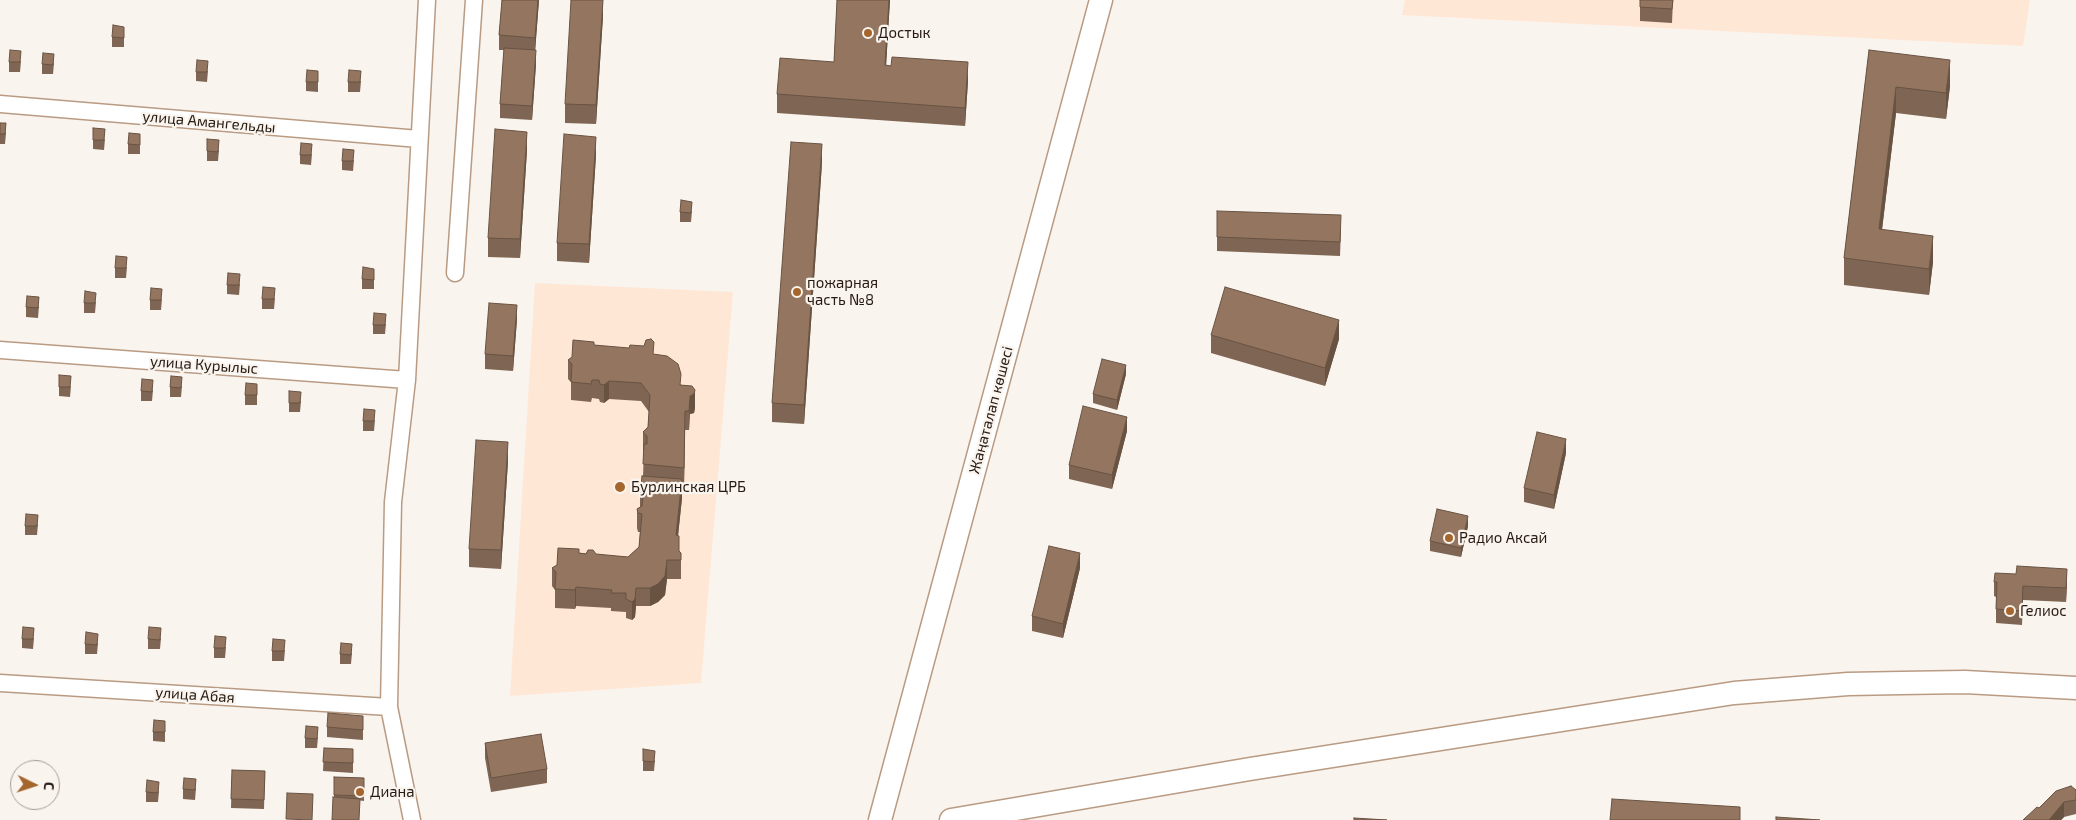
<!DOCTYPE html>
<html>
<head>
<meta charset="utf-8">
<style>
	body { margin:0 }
	#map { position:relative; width:2076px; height:820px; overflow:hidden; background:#faf4ef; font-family:"Exo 2",sans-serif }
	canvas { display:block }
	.north { position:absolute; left:10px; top:760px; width:50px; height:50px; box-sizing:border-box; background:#faf4ef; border:1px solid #a59d96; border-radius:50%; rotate:94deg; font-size:14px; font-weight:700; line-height:20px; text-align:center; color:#261a11 }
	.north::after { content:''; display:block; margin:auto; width:18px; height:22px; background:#a5662d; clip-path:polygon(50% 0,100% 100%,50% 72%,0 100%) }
</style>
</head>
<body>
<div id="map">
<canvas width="2076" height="820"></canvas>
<div class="north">С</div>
</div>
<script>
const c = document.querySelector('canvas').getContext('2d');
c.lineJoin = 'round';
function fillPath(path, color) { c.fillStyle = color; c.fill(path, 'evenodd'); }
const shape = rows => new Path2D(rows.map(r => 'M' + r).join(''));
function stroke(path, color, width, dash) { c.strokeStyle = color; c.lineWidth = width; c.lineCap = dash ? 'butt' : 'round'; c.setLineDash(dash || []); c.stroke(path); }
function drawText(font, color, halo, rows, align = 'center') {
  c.font = font + ' "Exo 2",sans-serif'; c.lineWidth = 4.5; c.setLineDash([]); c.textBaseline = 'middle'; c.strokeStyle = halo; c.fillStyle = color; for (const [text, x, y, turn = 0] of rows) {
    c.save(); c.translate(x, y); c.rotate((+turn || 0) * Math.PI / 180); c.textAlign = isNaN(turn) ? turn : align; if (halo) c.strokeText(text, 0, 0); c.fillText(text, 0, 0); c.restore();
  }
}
const built = shape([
	[1405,0,2030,0,2023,46,1402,15],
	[535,283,733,292,701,683,510,696]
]);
const minor = shape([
	[0,104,419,139],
	[455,273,474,0],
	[0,350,407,380],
	[0,683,389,707],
	[412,820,389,707,393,502,407,380,427,0]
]);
const secondary = shape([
	[880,820,1101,0],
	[951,820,1250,769,1734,693,1848,684,1901,683,1965,682,2076,688]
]);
const wall = shape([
	[502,0,539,0,535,50,536,64,532,120,500,118,500,104,504,50,499,50,499,35],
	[837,0,890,0,886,65,968,81,965,126,777,113,777,94,834,62],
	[1640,0,1673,0,1672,23,1640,21],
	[603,16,596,124,565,123,565,104],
	[124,36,124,47,112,47,112,37],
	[1869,50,1950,86,1946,119,1896,113,1882,229,1933,262,1929,295,1844,285,1844,258],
	[21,61,20,72,9,72,9,62],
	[54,63,53,74,42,74,42,64],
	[208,71,207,82,196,81,196,72],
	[318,81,318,92,306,91,306,82],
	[361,81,360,92,348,92,348,82],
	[0,123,6,133,5,144,0,144],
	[105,139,104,150,93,149,93,140],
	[140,143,140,154,128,154,128,144],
	[219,150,218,161,207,161,207,151],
	[527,150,520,258,488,257,488,238],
	[312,154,311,165,300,164,300,155],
	[596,155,589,263,557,261,557,243],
	[354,160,353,171,342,170,342,161],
	[822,163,804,424,772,422,772,403],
	[692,211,691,222,680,222,680,212],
	[1341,229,1340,256,1217,251,1217,237],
	[127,267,126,278,115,278,115,268],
	[374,278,374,289,362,289,362,279],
	[240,284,239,295,227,294,227,285],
	[275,298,274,309,262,309,262,299],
	[162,299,161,310,150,310,150,300],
	[96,302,95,313,84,313,84,303],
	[39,306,38,318,26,317,26,307],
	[517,319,513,371,485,369,485,354],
	[386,324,385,334,373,334,373,325],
	[1211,335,1339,339,1325,386,1211,353],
	[594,345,654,354,681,385,695,408,694,413,690,414,689,430,685,430,684,486,682,486,682,498,678,536,679,552,681,553,681,579,667,579,665,595,658,602,650,606,636,606,635,617,632,620,626,618,626,612,611,611,611,608,576,606,575,609,555,608,555,590,552,586,552,568,579,553,628,557,639,547,640,532,638,532,637,528,637,509,640,507,640,497,643,476,644,451,643,451,643,432,648,427,649,412,641,401,609,399,604,403,600,402,599,399,592,398,591,402,571,400,571,382,568,379,568,360],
	[1126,374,1117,410,1093,403,1093,394],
	[71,386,70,397,59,396,59,387],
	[182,386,181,397,170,397,170,387],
	[153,390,152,401,141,401,141,391],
	[257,394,257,405,245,405,245,395],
	[301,401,300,412,289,412,289,403],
	[375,420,374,431,363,431,363,421],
	[1127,431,1112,489,1069,479,1069,465],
	[1566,453,1554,509,1524,502,1524,488],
	[508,461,501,569,469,567,469,549],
	[38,524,37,535,25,535,25,526],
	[1468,526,1461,557,1430,551,1430,541],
	[1080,568,1063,638,1032,631,1032,616],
	[1994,582,2067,583,2066,602,2023,600,2022,625,1996,623,1996,597,1994,596],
	[34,638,33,649,22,648,22,639],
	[161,638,160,649,148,649,148,639],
	[98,643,97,654,85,654,85,644],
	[226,647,225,658,214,658,214,648],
	[285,650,284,661,272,661,272,651],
	[352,653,351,664,340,664,340,654],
	[363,726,363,740,327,737,327,727],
	[165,731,165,742,153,741,153,732],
	[318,737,317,748,305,748,305,738],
	[485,743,547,769,547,783,491,792,485,758],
	[324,748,353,749,353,773,323,771],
	[655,760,654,771,643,771,643,761],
	[232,770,265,771,264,809,231,808],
	[334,777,364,778,364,801,334,797],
	[196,788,195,800,183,799,183,789],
	[2076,790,2076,814,2064,817,2061,820,2023,820,2039,808],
	[159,791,158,802,146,802,146,792]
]);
const shadedWall = shape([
	[538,0,539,0,535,53,535,38],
	[603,0,603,16,596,124,596,105],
	[889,0,890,0,885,84,885,65],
	[536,50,536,64,532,120,532,106],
	[1950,60,1950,86,1946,119,1946,93],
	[968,62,968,81,965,126,965,108],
	[1896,87,1896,113,1879,255,1879,229],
	[527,132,527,150,520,258,520,239],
	[596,137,596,155,589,263,589,244],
	[822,144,822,163,804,424,804,405],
	[1933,236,1933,262,1929,295,1929,269],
	[517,305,517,319,513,371,513,356],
	[1339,320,1339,339,1325,386,1325,368],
	[1126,365,1126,374,1117,410,1117,400],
	[609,381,609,399,604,403,604,385],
	[695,390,695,408,694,413,690,414,689,430,690,396],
	[685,411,685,430,684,486,684,468],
	[1127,417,1127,431,1112,489,1112,475],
	[1566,439,1566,453,1554,509,1554,495],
	[508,442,508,461,501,569,501,550],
	[682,479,682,498,676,554,676,535],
	[1468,516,1468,526,1461,557,1461,548],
	[1080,553,1080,568,1063,638,1063,624],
	[667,560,667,579,665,595,658,602,650,606,650,588],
	[2067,569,2067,583,2066,602,2066,588],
	[576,587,576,606,575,609,575,590],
	[636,588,636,606,635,617,632,620,632,602],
	[2064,802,2064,817,2061,820,2049,820]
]);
const building = shape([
	[502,0,538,0,535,38,499,35,502,0],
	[571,0,603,0,596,105,565,104,571,0],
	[837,0,889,0,885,65,891,66,892,57,968,62,965,108,777,94,780,58,834,62,837,0],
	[1640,0,1673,0,1672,9,1640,7,1640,0],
	[113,25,124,27,124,38,112,37,113,25],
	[504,48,536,50,532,106,500,104,504,48],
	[10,50,21,51,20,62,9,62,10,50],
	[1869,50,1950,60,1946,93,1896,87,1879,229,1933,236,1929,269,1844,258,1869,50],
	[43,53,54,54,53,65,42,64,43,53],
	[197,60,208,61,207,72,196,72,197,60],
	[307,70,318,71,318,82,306,82,307,70],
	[349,70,361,71,360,82,348,82,349,70],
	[0,123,6,123,5,134,0,134,0,123],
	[93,128,105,129,104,140,93,140,93,128],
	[495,129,527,132,520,239,488,238,495,129],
	[129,133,140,134,140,145,128,144,129,133],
	[564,134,596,137,589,244,557,243,564,134],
	[207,139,219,140,218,152,207,151,207,139],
	[791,142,822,144,804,405,772,403,791,142],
	[301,143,312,144,311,155,300,155,301,143],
	[343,149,354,150,353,161,342,161,343,149],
	[681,200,692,202,691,213,680,212,681,200],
	[1217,211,1341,215,1340,242,1217,237,1217,211],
	[116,256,127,257,126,268,115,268,116,256],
	[363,267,374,269,374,280,362,279,363,267],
	[228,273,240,274,239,285,227,285,228,273],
	[263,287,275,288,274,299,262,299,263,287],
	[1225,287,1339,320,1325,368,1211,335,1225,287],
	[151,288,162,289,161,300,150,300,151,288],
	[85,291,96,293,95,303,84,303,85,291],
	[27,296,39,297,38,308,26,307,27,296],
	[489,303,517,305,513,356,485,354,489,303],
	[374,313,386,314,385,325,373,325,374,313],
	[651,339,654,342,653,354,667,356,678,364,681,374,680,385,692,386,695,390,694,394,690,396,689,411,685,411,684,468,643,464,644,444,647,444,647,436,643,432,648,427,650,395,641,383,609,381,604,385,600,384,599,380,592,380,591,384,571,382,572,364,568,360,572,357,573,340,594,342,594,345,629,348,630,345,644,346,646,340,651,339],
	[1102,359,1126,365,1117,400,1093,394,1102,359],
	[59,375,71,376,70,387,59,387,59,375],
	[171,376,182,377,181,388,170,387,171,376],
	[142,379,153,380,152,392,141,391,142,379],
	[246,383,257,384,257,395,245,395,246,383],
	[289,391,301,392,300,403,289,403,289,391],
	[1083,406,1127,417,1112,475,1069,465,1083,406],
	[364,409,375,410,374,421,363,421,364,409],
	[1537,432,1566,439,1554,495,1524,488,1537,432],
	[476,440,508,442,501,550,469,549,476,440],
	[642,476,682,479,676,535,679,536,679,551,681,553,681,560,667,560,665,576,658,584,650,588,636,588,635,599,632,602,626,599,626,593,611,593,612,590,576,587,575,590,555,589,556,572,552,568,557,565,558,548,579,549,579,553,586,554,588,550,593,550,596,554,628,557,639,547,642,514,638,513,637,509,642,506,643,497,640,497,642,476],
	[1437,509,1468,516,1461,548,1430,541,1437,509],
	[26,514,38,515,37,526,25,526,26,514],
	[1049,546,1080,553,1063,624,1032,616,1049,546],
	[2017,566,2067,569,2066,588,2023,586,2022,611,1996,609,1997,582,1994,582,1995,573,2016,574,2017,566],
	[23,627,34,628,33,639,22,639,23,627],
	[149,627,161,628,160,640,148,639,149,627],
	[86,632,98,634,97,645,85,644,86,632],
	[215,636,226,637,225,648,214,648,215,636],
	[273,639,285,640,284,651,272,651,273,639],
	[341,643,352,644,351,655,340,654,341,643],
	[328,713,363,716,363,730,327,727,328,713],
	[154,720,165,721,165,732,153,732,154,720],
	[306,726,318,727,317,739,305,738,306,726],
	[541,734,547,769,491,778,485,743,541,734],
	[324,748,353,749,353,763,323,762,324,748],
	[643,749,655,751,654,762,643,761,643,749],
	[232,770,265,771,264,800,231,799,232,770],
	[334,777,364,778,364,796,334,795,334,777],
	[184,778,196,779,195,790,183,789,184,778],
	[147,780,159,782,158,793,146,792,147,780],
	[2071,786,2076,790,2076,800,2064,802,2049,820,2023,820,2037,807,2039,808,2056,791,2071,786],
	[287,793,313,794,312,820,286,819,287,793],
	[333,797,360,799,359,820,332,820,333,797],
	[1612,799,1740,807,1740,820,1610,820,1612,799],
	[1776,817,1820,820,1776,820,1776,817],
	[1354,818,1387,820,1354,820,1354,818]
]);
const markers = [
	[868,33,5,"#a5662d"],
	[797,292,5,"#a5662d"],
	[620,487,6,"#a5662d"],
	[1449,538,5,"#a5662d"],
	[2010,611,5,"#a5662d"],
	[360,792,5,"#a5662d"]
];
const poiNames = [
	["Достык",878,33],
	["пожарная",807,283],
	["часть №8",807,300],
	["Бурлинская ЦРБ",631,487],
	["Радио Аксай",1459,538],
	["Гелиос",2020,611],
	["Диана",370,792]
];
const streetNames = [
	["улица Амангельды",209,122,5],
	["улица Курылыс",204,365,4],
	["Жаңаталап көшесі",991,410,-75],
	["улица Абая",195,695,4]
];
fillPath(built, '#ffe7d5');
stroke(minor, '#b99b83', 19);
stroke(secondary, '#b99b83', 25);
stroke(minor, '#fff', 16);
stroke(secondary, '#fff', 22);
fillPath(wall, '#7f6553');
fillPath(shadedWall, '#685343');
fillPath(building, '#947660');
stroke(building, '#685343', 1);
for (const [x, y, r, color] of markers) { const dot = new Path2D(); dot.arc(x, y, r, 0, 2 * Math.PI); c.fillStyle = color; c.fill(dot); stroke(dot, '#faf4ef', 2); }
drawText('15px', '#261a11', '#faf4ef', poiNames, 'left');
drawText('15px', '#261a11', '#faf4ef', streetNames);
</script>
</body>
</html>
